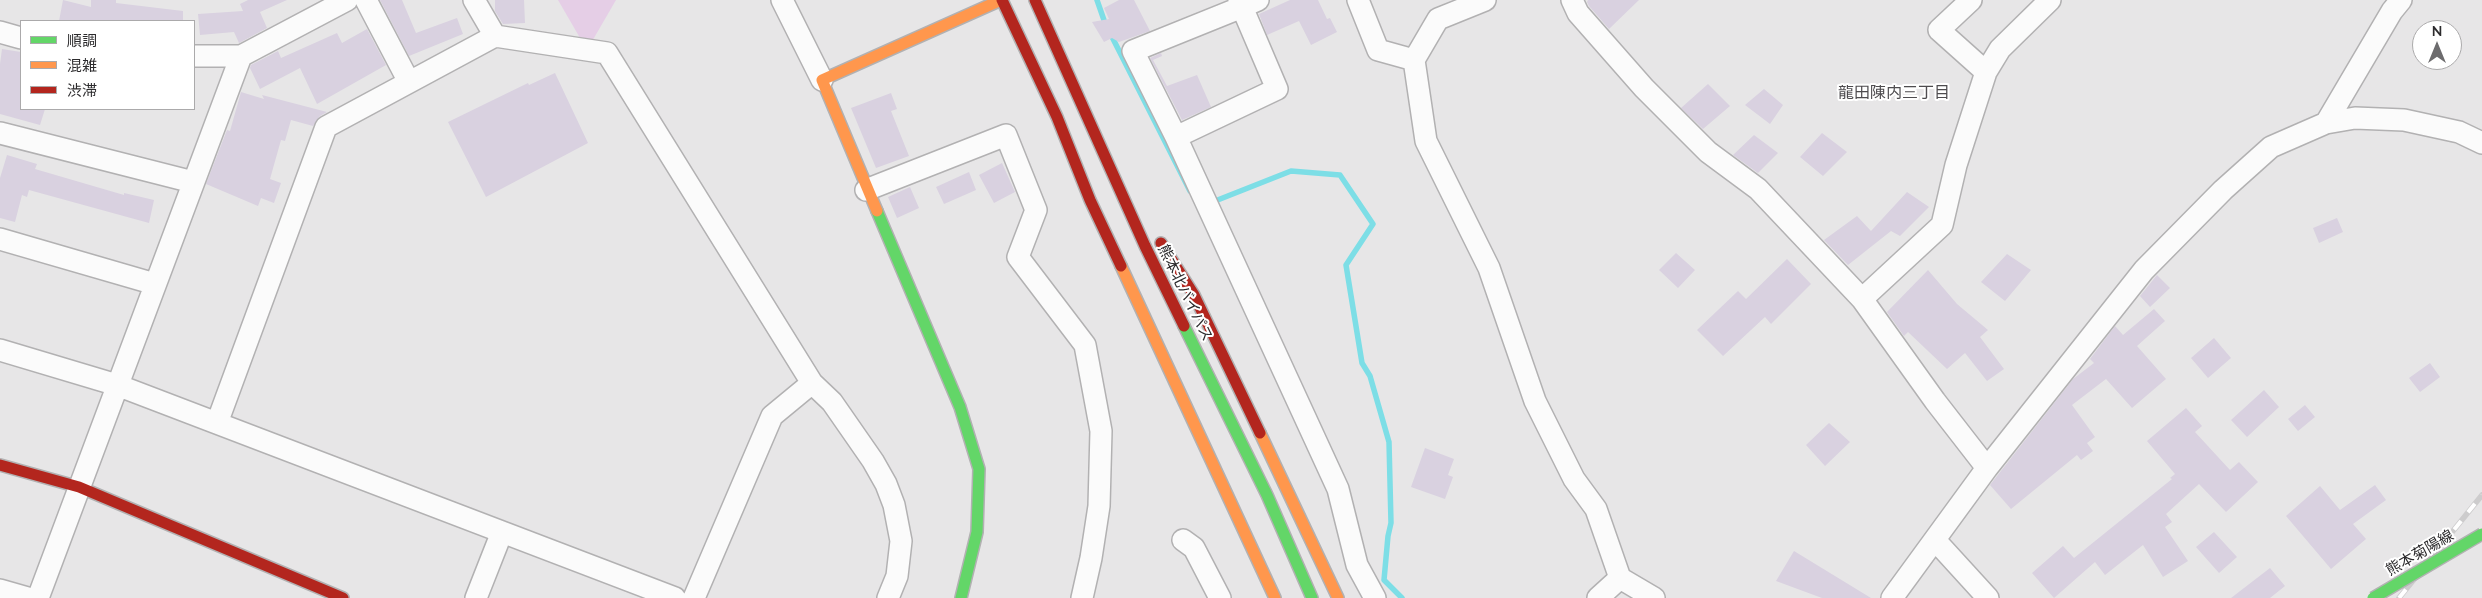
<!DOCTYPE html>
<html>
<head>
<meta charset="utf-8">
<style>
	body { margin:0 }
	#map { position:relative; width:2482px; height:598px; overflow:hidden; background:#e7e6e7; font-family:Mulish,"Noto Sans JP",sans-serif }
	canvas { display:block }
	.legend { position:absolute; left:20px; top:20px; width:175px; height:90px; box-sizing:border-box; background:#fff; border:1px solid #abaaab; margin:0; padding:6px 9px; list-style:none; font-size:15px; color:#2c2b2d }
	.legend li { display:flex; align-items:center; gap:10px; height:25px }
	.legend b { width:25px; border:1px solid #abaaab }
	.north { position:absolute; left:2412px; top:20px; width:50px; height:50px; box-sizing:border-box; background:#fff; border:1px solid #abaaab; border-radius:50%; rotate:0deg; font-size:14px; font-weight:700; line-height:20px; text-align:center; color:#2c2b2d }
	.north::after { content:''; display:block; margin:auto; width:18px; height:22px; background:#6d6c6e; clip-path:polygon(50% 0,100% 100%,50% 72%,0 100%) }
</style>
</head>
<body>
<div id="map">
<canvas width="2482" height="598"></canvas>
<ul class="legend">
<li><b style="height:6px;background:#63d668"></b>順調</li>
<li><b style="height:6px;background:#ff974d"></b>混雑</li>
<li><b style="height:6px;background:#b3261e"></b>渋滞</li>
</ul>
<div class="north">N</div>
</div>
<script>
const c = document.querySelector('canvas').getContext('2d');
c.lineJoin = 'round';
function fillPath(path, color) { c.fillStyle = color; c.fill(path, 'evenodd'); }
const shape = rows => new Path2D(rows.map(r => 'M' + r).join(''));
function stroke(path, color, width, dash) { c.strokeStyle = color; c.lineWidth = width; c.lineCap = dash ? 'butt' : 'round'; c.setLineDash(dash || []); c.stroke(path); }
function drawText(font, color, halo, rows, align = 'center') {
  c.font = font + ' Mulish,"Noto Sans JP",sans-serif'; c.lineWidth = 4; c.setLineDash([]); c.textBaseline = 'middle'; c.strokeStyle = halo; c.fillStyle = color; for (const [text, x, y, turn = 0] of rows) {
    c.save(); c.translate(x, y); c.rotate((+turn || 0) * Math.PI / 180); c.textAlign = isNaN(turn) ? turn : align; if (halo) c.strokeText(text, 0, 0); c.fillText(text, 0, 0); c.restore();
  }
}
const green = shape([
	[558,0,616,0,587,50]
]);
const stream = shape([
	[1097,0,1105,23,1190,191],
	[1210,203,1291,171,1340,175,1373,224,1346,265,1362,363,1370,376,1389,442,1391,523,1388,536,1384,580,1402,598]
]);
const building = shape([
	[63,0,91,7,91,0,116,0,116,3,183,11,183,21,59,21],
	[248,0,287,0,260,12,267,28,239,43,234,32,200,35,198,14,243,11,240,4],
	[380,0,402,0,416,33,457,18,463,34,409,56],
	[495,0,524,0,525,23,503,24,495,11],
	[1119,0,1134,0,1150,31,1119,42,1112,38,1104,42,1092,22,1109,19,1104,8],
	[1290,0,1318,0,1327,19,1330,18,1337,32,1311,45,1299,21,1267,35,1259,14],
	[1588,0,1639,0,1609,29,1589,6,1587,2],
	[367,29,386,65,317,104,300,68,260,89,250,68,251,65,278,51,281,58,337,33,342,43],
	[2,49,21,52,21,109,45,109,40,125,0,114,0,64],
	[1161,53,1162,56,1153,60,1167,86,1197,75,1211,107,1182,120,1150,58],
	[555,73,588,143,486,197,448,122,528,83,529,85],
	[1708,84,1730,106,1703,129,1681,108],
	[1764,89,1783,105,1770,124,1745,105],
	[241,92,264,99,262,95,327,112,320,116,313,126,291,120,285,141,281,140,270,179,281,183,274,203,261,198,258,206,206,184,227,130,230,131],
	[891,93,897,109,891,111,909,156,876,168,851,108],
	[1822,133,1847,152,1823,176,1800,157],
	[1754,135,1778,153,1758,173,1733,155],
	[7,155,37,164,35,169,124,195,124,193,154,200,149,223,29,190,27,197,22,195,15,222,0,218,0,178],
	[1002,163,1015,192,994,203,979,175],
	[969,172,976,190,944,204,936,187],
	[910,187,919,208,897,218,888,197],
	[1907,192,1929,207,1900,236,1891,231,1848,265,1824,240,1857,216,1871,231],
	[2337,218,2343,232,2319,243,2313,228],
	[1676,253,1695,270,1678,288,1659,270],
	[2007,254,2031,270,2005,301,1981,282],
	[1787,259,1811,284,1771,324,1765,317,1723,356,1697,330,1738,291,1746,299],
	[1928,270,1957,304,1988,330,1980,337,2004,369,1987,381,1965,353,1947,369,1908,332,1904,336,1887,312],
	[2157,275,2170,288,2150,307,2140,296],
	[2154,309,2165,321,2137,346,2166,379,2132,408,2106,379,2072,405,2095,437,2087,443,2093,451,2081,460,2077,455,2011,509,1990,485,2073,379,2094,363,2090,359,2115,326,2123,335],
	[2214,338,2231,358,2208,378,2191,358],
	[2430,363,2440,377,2420,392,2409,378],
	[2264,390,2279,407,2247,437,2231,420],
	[2305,405,2315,417,2298,431,2288,419],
	[2186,408,2202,426,2195,432,2230,470,2239,462,2258,482,2226,512,2199,484,2166,514,2172,522,2165,527,2188,561,2163,577,2143,545,2105,575,2095,562,2054,598,2032,573,2063,546,2074,558,2172,479,2170,478,2175,474,2147,441],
	[1829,423,1850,442,1825,466,1806,445],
	[1425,448,1454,459,1448,475,1453,477,1445,499,1411,487],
	[2375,485,2386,500,2353,524,2366,539,2331,569,2286,516,2320,486,2340,510],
	[2214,532,2237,557,2219,573,2196,547],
	[1794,551,1871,598,1822,598,1776,581],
	[2270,568,2285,586,2270,598,2231,598]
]);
const street = shape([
	[366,0,409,82],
	[474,0,495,36],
	[782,0,822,80],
	[1239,0,1242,7,1277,89,1176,137,1133,51,1242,7,1258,0],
	[1358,0,1378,50,1414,60],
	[1485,0,1438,19,1414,60,1426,141,1489,268,1535,401,1574,479,1596,509,1620,578,1654,598],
	[1572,0,1578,13,1644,88,1708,152,1758,189,1862,299,1935,401,1987,468],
	[1971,0,1939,30,1986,72],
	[0,32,21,38],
	[194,56,241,56,347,0],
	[2326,123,2392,11,2401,0],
	[0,133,193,182],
	[1176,137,1338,489,1357,565,1375,598],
	[866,190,1006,135,1036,210,1018,257,1085,345,1101,431,1099,506,1091,558,1082,598],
	[0,239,155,284],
	[1862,299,1942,225,1956,165,1986,72,2000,49,2050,0],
	[0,350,117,385,675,598],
	[217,423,326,127,495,36,607,53,812,383,832,402,873,461,886,484,894,505,901,541,897,576,888,598],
	[1183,540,1194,548,1220,598],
	[1935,540,1988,598],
	[0,590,28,598],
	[38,598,241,56],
	[476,598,502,532],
	[694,598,772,416,812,383],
	[1598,598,1620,578],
	[1892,598,1987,468,2144,270,2223,190,2271,147,2326,123,2355,118,2404,120,2459,132,2482,143]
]);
const fast = shape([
	[877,211,960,407,979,469,977,532,961,598],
	[1184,326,1267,495,1312,598]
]);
const slow = shape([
	[877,211,822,80,1001,0],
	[1121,266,1275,598],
	[1260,433,1338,598]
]);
const jam = shape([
	[1002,0,1057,117,1090,200,1121,266],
	[1035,0,1145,246,1184,326],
	[1161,243,1194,295,1260,433],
	[0,465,79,487,343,598]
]);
const rail = shape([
	[2399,598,2482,495]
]);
const fastBridge = shape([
	[2373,598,2482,534]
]);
const streetNames = [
	["熊本北バイパス",1185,293,64],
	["熊本菊陽線",2420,553,-30]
];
const neighbourhoodNames = [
	["龍田陳内三丁目",1894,93]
];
fillPath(green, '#e5cee6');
stroke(stream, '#7ddee6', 5.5);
fillPath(building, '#d9d1e0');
stroke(street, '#b2b1b2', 24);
stroke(fast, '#b2b1b2', 14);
stroke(slow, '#b2b1b2', 14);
stroke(jam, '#b2b1b2', 14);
stroke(street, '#fbfbfb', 21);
stroke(fast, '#63d668', 11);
stroke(slow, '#ff974d', 11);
stroke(jam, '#b3261e', 11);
stroke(rail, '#cdcccd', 5.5);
stroke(rail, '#fff', 4, [11]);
stroke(fastBridge, '#b2b1b2', 14, []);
stroke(fastBridge, '#63d668', 11);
drawText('15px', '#2c2b2d', '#fff', streetNames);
drawText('16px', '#4e4c4f', '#fff', neighbourhoodNames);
</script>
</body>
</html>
